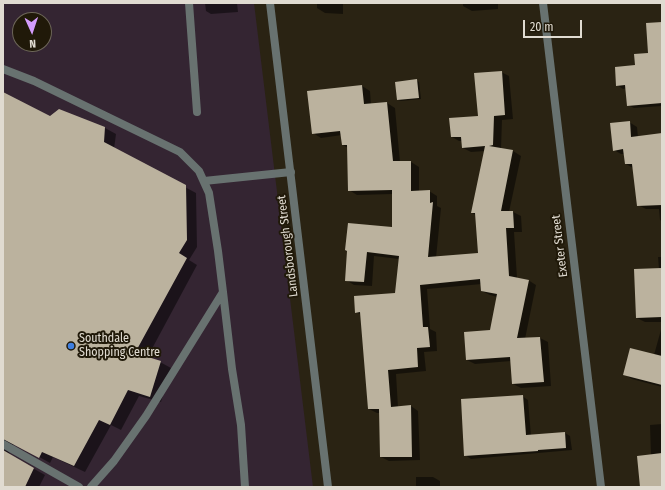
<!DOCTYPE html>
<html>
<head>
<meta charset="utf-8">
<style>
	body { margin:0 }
	#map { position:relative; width:665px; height:490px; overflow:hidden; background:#2a2313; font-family:"Fira Sans Condensed",sans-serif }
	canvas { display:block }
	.frame { position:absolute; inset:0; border:4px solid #e0dbd1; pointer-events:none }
	.north { position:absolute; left:12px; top:12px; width:40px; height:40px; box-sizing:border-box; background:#201909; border:1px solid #6d6759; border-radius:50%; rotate:177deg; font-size:11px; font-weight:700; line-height:16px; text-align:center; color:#e0dbd1 }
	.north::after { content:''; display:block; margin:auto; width:14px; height:18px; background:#d39cfc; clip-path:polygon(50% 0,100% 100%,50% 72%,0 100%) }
	.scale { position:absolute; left:523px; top:20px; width:59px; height:18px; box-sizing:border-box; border:2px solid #e0dbd1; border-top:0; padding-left:5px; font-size:12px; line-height:14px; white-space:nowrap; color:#e0dbd1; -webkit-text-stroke:3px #201909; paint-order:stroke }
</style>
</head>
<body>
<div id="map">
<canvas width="665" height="490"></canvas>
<div class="frame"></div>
<div class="north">N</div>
<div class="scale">20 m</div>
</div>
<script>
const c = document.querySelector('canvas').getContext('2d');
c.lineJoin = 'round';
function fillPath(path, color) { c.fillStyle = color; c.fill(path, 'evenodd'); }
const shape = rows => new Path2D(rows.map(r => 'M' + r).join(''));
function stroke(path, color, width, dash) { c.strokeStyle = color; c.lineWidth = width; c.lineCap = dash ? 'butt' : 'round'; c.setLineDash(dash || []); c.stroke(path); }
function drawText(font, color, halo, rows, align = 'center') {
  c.font = font + ' "Fira Sans Condensed",sans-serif'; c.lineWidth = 4; c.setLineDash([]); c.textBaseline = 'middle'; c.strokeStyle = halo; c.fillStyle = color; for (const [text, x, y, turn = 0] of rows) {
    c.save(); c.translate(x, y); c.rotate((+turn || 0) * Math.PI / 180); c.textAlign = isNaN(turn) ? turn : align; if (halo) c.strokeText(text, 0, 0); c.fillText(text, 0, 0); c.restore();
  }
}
const commercial = shape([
	[3,3,254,3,313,487,3,487],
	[20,20,44,20,44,44,20,44]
]);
const shadow = shape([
	[205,3,237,3,238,12,211,14,206,11],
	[317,3,343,3,343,14,325,13,317,8],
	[354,3,372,3,372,4],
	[463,3,498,3,498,9,472,11,463,6],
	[662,23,662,111,662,106,634,108,628,105,627,88,623,89,617,85,649,54],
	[501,72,509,76,513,119,502,120,501,149,513,151,521,156,509,212,513,212,521,216,522,232,514,232,517,278,528,280,536,285,525,339,540,338,548,342,551,386,521,388,513,384,511,361,475,364,467,360,491,331,497,297,490,295,482,291,482,284,427,289,430,329,436,332,437,351,424,352,426,371,396,374,398,407,411,406,418,411,420,460,389,461,381,457,380,413,377,413,369,409,362,315,356,312,396,294,399,259,374,256,372,286,354,285,346,280,348,251,393,229,393,194,357,195,349,190,348,148,343,145,342,135,321,138,313,133,362,86,370,91,371,105,387,103,395,108,400,162,411,162,419,167,419,192,429,191,437,196,437,206,441,208,436,258,479,254,476,215,472,213,485,151,471,152,463,148,462,141,459,141,452,137,479,117],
	[416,80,419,82,421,99,401,101,398,100],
	[3,93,50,118,105,128,116,134,114,149,196,193,197,247,189,260,197,265,147,358,160,362,171,368,161,402,139,396,121,430,111,425,85,472,53,457,50,463,18,445,11,445,8,451,11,456,45,475,39,487,3,487],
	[629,122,637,127,638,137,662,134,662,221,660,220,659,209,646,209,638,205,633,168,626,164,625,154,621,154,614,150],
	[658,257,662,257,662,322,645,322,637,318,659,269],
	[662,326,662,387,632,379,624,374,654,355],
	[522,396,528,400,531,436,565,433,570,436,572,450,471,459,465,455],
	[662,424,662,487,641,487,651,455,650,425],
	[416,477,433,477,440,481,440,487,416,487]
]);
const building = shape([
	[662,22,662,103,627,106,625,85,616,86,615,67,635,65,634,54,648,53,646,23],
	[502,71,505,115,494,116,493,145,489,146,513,150,501,211,513,211,514,228,506,228,509,276,529,280,517,338,540,337,544,382,512,384,510,357,466,360,464,332,490,330,497,294,481,291,480,279,420,285,423,327,428,327,430,347,417,348,418,367,388,370,391,407,411,405,412,457,380,457,379,409,368,409,360,312,355,313,354,296,395,293,399,256,367,252,364,282,345,281,347,251,345,250,348,223,392,227,392,190,348,191,347,145,342,145,340,131,312,134,307,91,362,85,364,104,387,102,393,161,411,161,411,191,430,190,430,203,433,202,428,257,478,253,475,213,471,213,485,146,462,148,461,137,451,137,449,118,478,116,474,73],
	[417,79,419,98,397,100,395,82],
	[3,92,50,116,59,109,105,127,104,142,186,185,187,240,179,253,187,258,135,353,161,361,150,397,128,390,110,425,99,420,74,466,42,452,39,458,3,439],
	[630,121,631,137,662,133,662,205,637,206,632,164,625,164,623,149,613,151,610,123],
	[662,268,662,317,636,318,634,269],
	[630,348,662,356,662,385,623,375],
	[523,395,526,435,565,432,566,448,538,450,538,451,464,456,461,399],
	[3,450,34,468,25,487,3,487],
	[662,453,662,487,640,487,637,456]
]);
const lane = shape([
	[189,3,197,112],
	[3,69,34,81,180,152,199,171,209,193,218,251,223,292,146,416,114,461,91,487],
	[204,181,291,172],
	[223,292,232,369,241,425,245,487],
	[3,444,79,487]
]);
const street = shape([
	[270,3,328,487],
	[543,3,601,487]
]);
const markers = [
	[71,346,4,"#3f7fe0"]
];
const streetNames = [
	["Landsborough Street",288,246,-97],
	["Exeter Street",560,246,-97]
];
const poiNames = [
	["Southdale",79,339],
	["Shopping Centre",79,353]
];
fillPath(commercial, '#342532');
fillPath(shadow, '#0007');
fillPath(building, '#bbb29e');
stroke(lane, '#687270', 8);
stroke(street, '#687270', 8);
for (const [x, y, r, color] of markers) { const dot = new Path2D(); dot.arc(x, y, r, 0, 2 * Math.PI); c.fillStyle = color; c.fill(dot); stroke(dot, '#201909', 1.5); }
drawText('12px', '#e0dbd1', '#201909', streetNames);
drawText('12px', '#e0dbd1', '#201909', poiNames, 'left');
</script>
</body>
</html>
